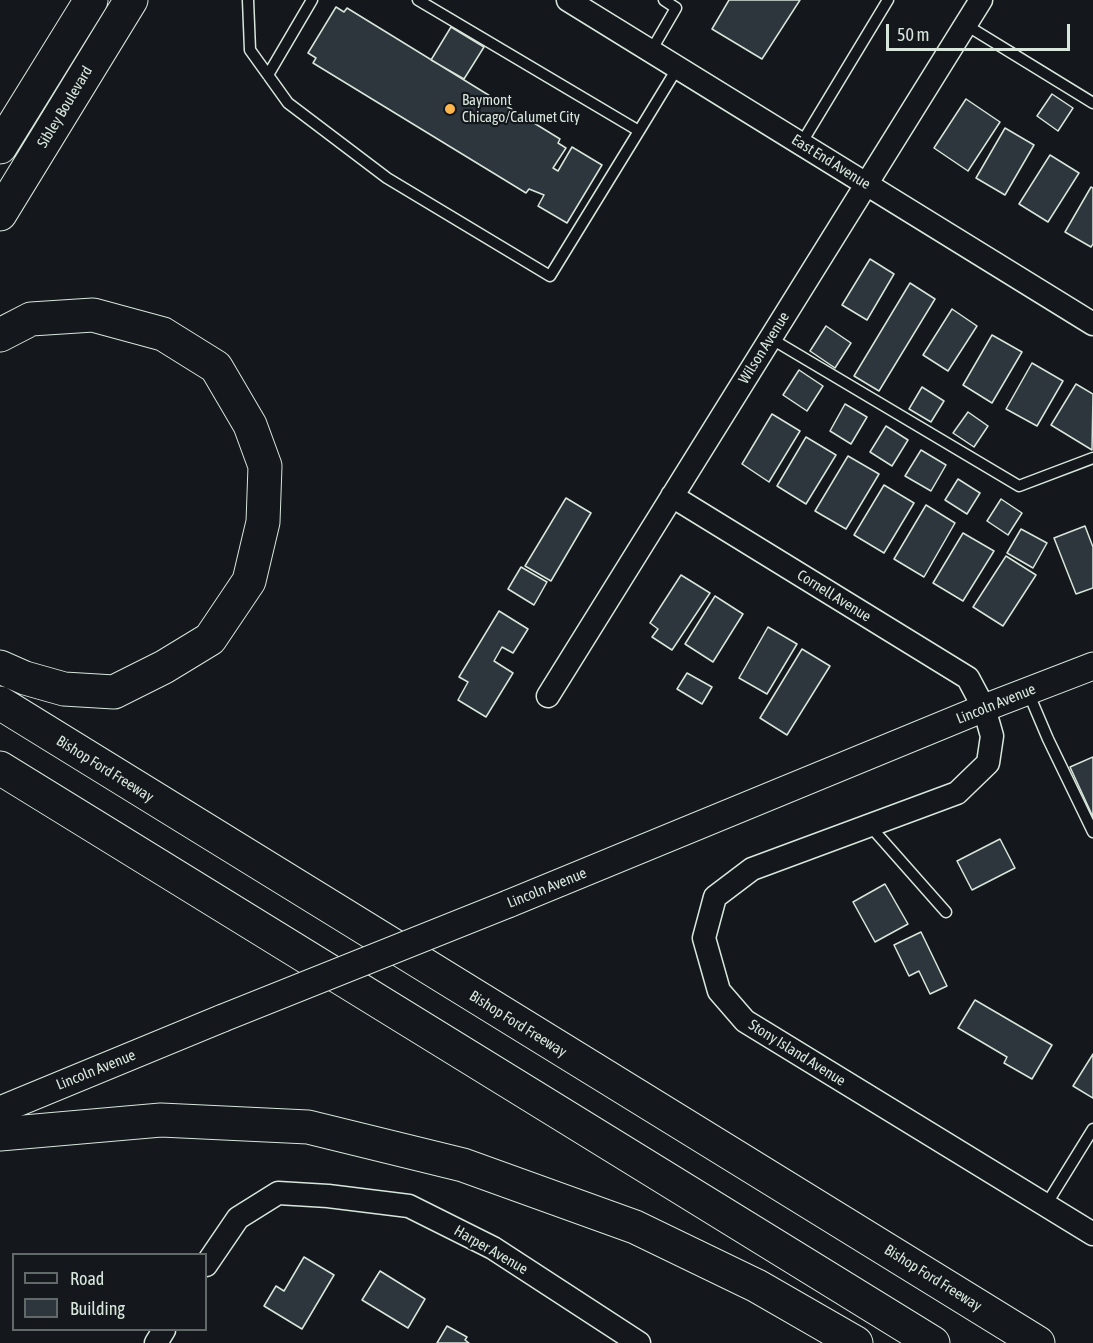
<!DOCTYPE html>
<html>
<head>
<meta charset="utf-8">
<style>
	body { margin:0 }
	#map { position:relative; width:1093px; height:1343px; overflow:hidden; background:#14181c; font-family:"Asap Condensed",sans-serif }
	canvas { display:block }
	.legend { position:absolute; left:12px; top:1253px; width:195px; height:78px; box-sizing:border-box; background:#14181c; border:2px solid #626a69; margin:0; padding:8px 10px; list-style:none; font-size:18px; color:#d8e6dc }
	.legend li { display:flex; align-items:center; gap:12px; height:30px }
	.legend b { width:30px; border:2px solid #626a69 }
	.scale { position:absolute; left:886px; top:24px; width:184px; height:27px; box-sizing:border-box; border:3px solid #d8e6dc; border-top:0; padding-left:8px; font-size:18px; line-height:21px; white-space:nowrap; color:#d8e6dc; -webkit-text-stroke:4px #14181c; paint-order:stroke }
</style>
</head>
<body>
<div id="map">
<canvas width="1093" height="1343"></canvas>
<ul class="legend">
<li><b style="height:8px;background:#14181c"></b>Road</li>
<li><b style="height:16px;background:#2c363c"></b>Building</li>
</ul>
<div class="scale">50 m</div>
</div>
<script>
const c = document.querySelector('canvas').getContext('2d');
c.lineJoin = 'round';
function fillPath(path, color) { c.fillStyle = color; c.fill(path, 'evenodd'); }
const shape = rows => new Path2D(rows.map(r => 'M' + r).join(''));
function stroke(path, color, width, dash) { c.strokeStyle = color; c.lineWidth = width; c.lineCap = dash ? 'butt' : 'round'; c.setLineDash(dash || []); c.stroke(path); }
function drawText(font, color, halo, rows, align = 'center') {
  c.font = font + ' "Asap Condensed",sans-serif'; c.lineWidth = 4.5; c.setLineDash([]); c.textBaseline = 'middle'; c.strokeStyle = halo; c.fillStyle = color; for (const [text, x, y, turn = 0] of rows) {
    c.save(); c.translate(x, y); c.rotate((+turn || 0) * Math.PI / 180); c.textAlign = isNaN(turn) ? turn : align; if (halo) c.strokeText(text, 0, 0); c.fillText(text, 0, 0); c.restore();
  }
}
const building = shape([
	[729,0,800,0,762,59,712,29,729,0],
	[336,7,344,12,347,8,560,139,558,143,566,148,553,168,558,171,572,147,602,165,567,223,538,206,544,195,529,189,526,193,313,63,316,58,308,53,336,7],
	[451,27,484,47,464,79,431,60,451,27],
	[1052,94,1073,108,1058,131,1037,116,1052,94],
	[966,99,1000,122,968,171,934,148,966,99],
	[1005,128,1034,145,1005,195,976,178,1005,128],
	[1050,155,1079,173,1048,222,1019,204,1050,155],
	[1091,187,1093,188,1093,244,1091,247,1065,232,1091,187],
	[870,259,894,274,867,320,842,305,870,259],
	[910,283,935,299,879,391,854,376,910,283],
	[952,309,977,326,948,371,923,355,952,309],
	[826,326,851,343,835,368,810,351,826,326],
	[992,335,1022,352,992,403,963,385,992,335],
	[1032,363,1063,381,1037,426,1006,409,1032,363],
	[799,370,823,386,807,411,783,395,799,370],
	[1076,384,1093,394,1092,450,1051,425,1076,384],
	[922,387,944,401,931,422,909,409,922,387],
	[845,404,867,417,851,444,830,431,845,404],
	[968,412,988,426,974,447,953,433,968,412],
	[772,414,800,431,769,482,742,464,772,414],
	[886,426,908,440,892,466,870,452,886,426],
	[806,437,836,455,806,504,777,486,806,437],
	[921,450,946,465,931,491,905,476,921,450],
	[848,456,879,474,846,529,815,511,848,456],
	[958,479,980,493,967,514,945,500,958,479],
	[884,485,914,503,884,553,854,535,884,485],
	[566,498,591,513,551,581,525,566,566,498],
	[1001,499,1022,513,1008,535,987,521,1001,499],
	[926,505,955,523,924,577,894,559,926,505],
	[1085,526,1093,547,1093,588,1076,594,1054,538,1085,526],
	[1021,529,1047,543,1033,568,1007,553,1021,529],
	[963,533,994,551,963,601,933,583,963,533],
	[1006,556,1036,575,1003,626,973,607,1006,556],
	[521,567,547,582,534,605,508,589,521,567],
	[681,575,710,593,672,650,652,637,658,629,650,623,681,575],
	[715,596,743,614,713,662,685,644,715,596],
	[499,611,528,629,513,653,502,647,494,661,513,673,486,717,458,700,468,682,459,677,499,611],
	[768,627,797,644,767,694,739,678,768,627],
	[802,649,830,666,787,735,760,718,802,649],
	[687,673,712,687,702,704,677,689,687,673],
	[1093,757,1093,817,1070,767,1093,757],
	[1000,839,1015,868,972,890,957,861,1000,839],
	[885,884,908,924,875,942,853,902,885,884],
	[921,932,947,986,930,994,919,971,909,976,894,945,921,932],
	[975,1000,1052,1045,1032,1079,1004,1063,1007,1057,958,1028,975,1000],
	[1093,1054,1093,1098,1073,1086,1093,1054],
	[304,1257,334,1275,302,1329,264,1306,276,1286,284,1291,304,1257],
	[380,1271,425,1299,408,1328,362,1300,380,1271],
	[447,1326,467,1337,465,1340,469,1343,437,1343,447,1326]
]);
const service = shape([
	[248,0,250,50,288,103,387,178,550,276,639,131],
	[418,0,639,131,678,67],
	[966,25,1093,103],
	[651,51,676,8,664,0],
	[268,75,312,0],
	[801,144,888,0],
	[770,338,1019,486,1093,458],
	[1028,692,1048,739,1093,832],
	[870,826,946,912],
	[1046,1205,1093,1129]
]);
const minor = shape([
	[568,0,1093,324],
	[672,496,968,678,984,708,992,736,988,763,957,793,752,869,715,897,704,938,719,991,745,1021,1093,1234],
	[548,696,981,0],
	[206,1265,238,1218,278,1193,328,1196,409,1206,493,1248,639,1343],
	[156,1343,164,1330]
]);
const tertiary = shape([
	[508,904,984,708,1093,666],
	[0,1110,223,1018]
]);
const primary = shape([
	[0,147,91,0],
	[0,214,131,0]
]);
const motorway = shape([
	[0,335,31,319,93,315,163,334,216,367,250,425,265,466,263,522,249,581,210,639,164,667,114,692,64,689,25,678,0,667],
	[0,703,1038,1343],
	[0,768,933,1343],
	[0,1134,161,1120,308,1127,463,1165,635,1227,757,1286,856,1343]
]);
const tertiaryBridge = shape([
	[223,1018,508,904]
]);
const markers = [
	[450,109,6,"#ffb74d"]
];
const poiNames = [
	["Baymont",462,100],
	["Chicago/Calumet City",462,117]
];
const streetNames = [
	["Sibley Boulevard",65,107,-59],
	["East End Avenue",831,162,32],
	["Wilson Avenue",764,348,-58],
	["Cornell Avenue",834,596,32],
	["Lincoln Avenue",996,704,-22],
	["Bishop Ford Freeway",105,769,32],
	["Lincoln Avenue",547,888,-22],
	["Bishop Ford Freeway",518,1024,32],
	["Stony Island Avenue",797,1053,32],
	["Lincoln Avenue",96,1070,-22],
	["Harper Avenue",491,1250,30],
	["Bishop Ford Freeway",933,1278,32]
];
fillPath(building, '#2c363c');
stroke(building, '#d8e6dc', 1.5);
stroke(service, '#d8e6dc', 13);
stroke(minor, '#d8e6dc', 25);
stroke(tertiary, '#d8e6dc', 29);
stroke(primary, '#d8e6dc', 35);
stroke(motorway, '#d8e6dc', 35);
stroke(service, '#14181c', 10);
stroke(minor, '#14181c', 22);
stroke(tertiary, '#14181c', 27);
stroke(primary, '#14181c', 33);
stroke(motorway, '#14181c', 33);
stroke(tertiaryBridge, '#d8e6dc', 29, []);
stroke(tertiaryBridge, '#14181c', 27);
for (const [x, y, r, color] of markers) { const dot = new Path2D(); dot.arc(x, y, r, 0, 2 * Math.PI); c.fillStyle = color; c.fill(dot); stroke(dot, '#14181c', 2); }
drawText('15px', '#d8e6dc', '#14181c', poiNames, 'left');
drawText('15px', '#d8e6dc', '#14181c', streetNames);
</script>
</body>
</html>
